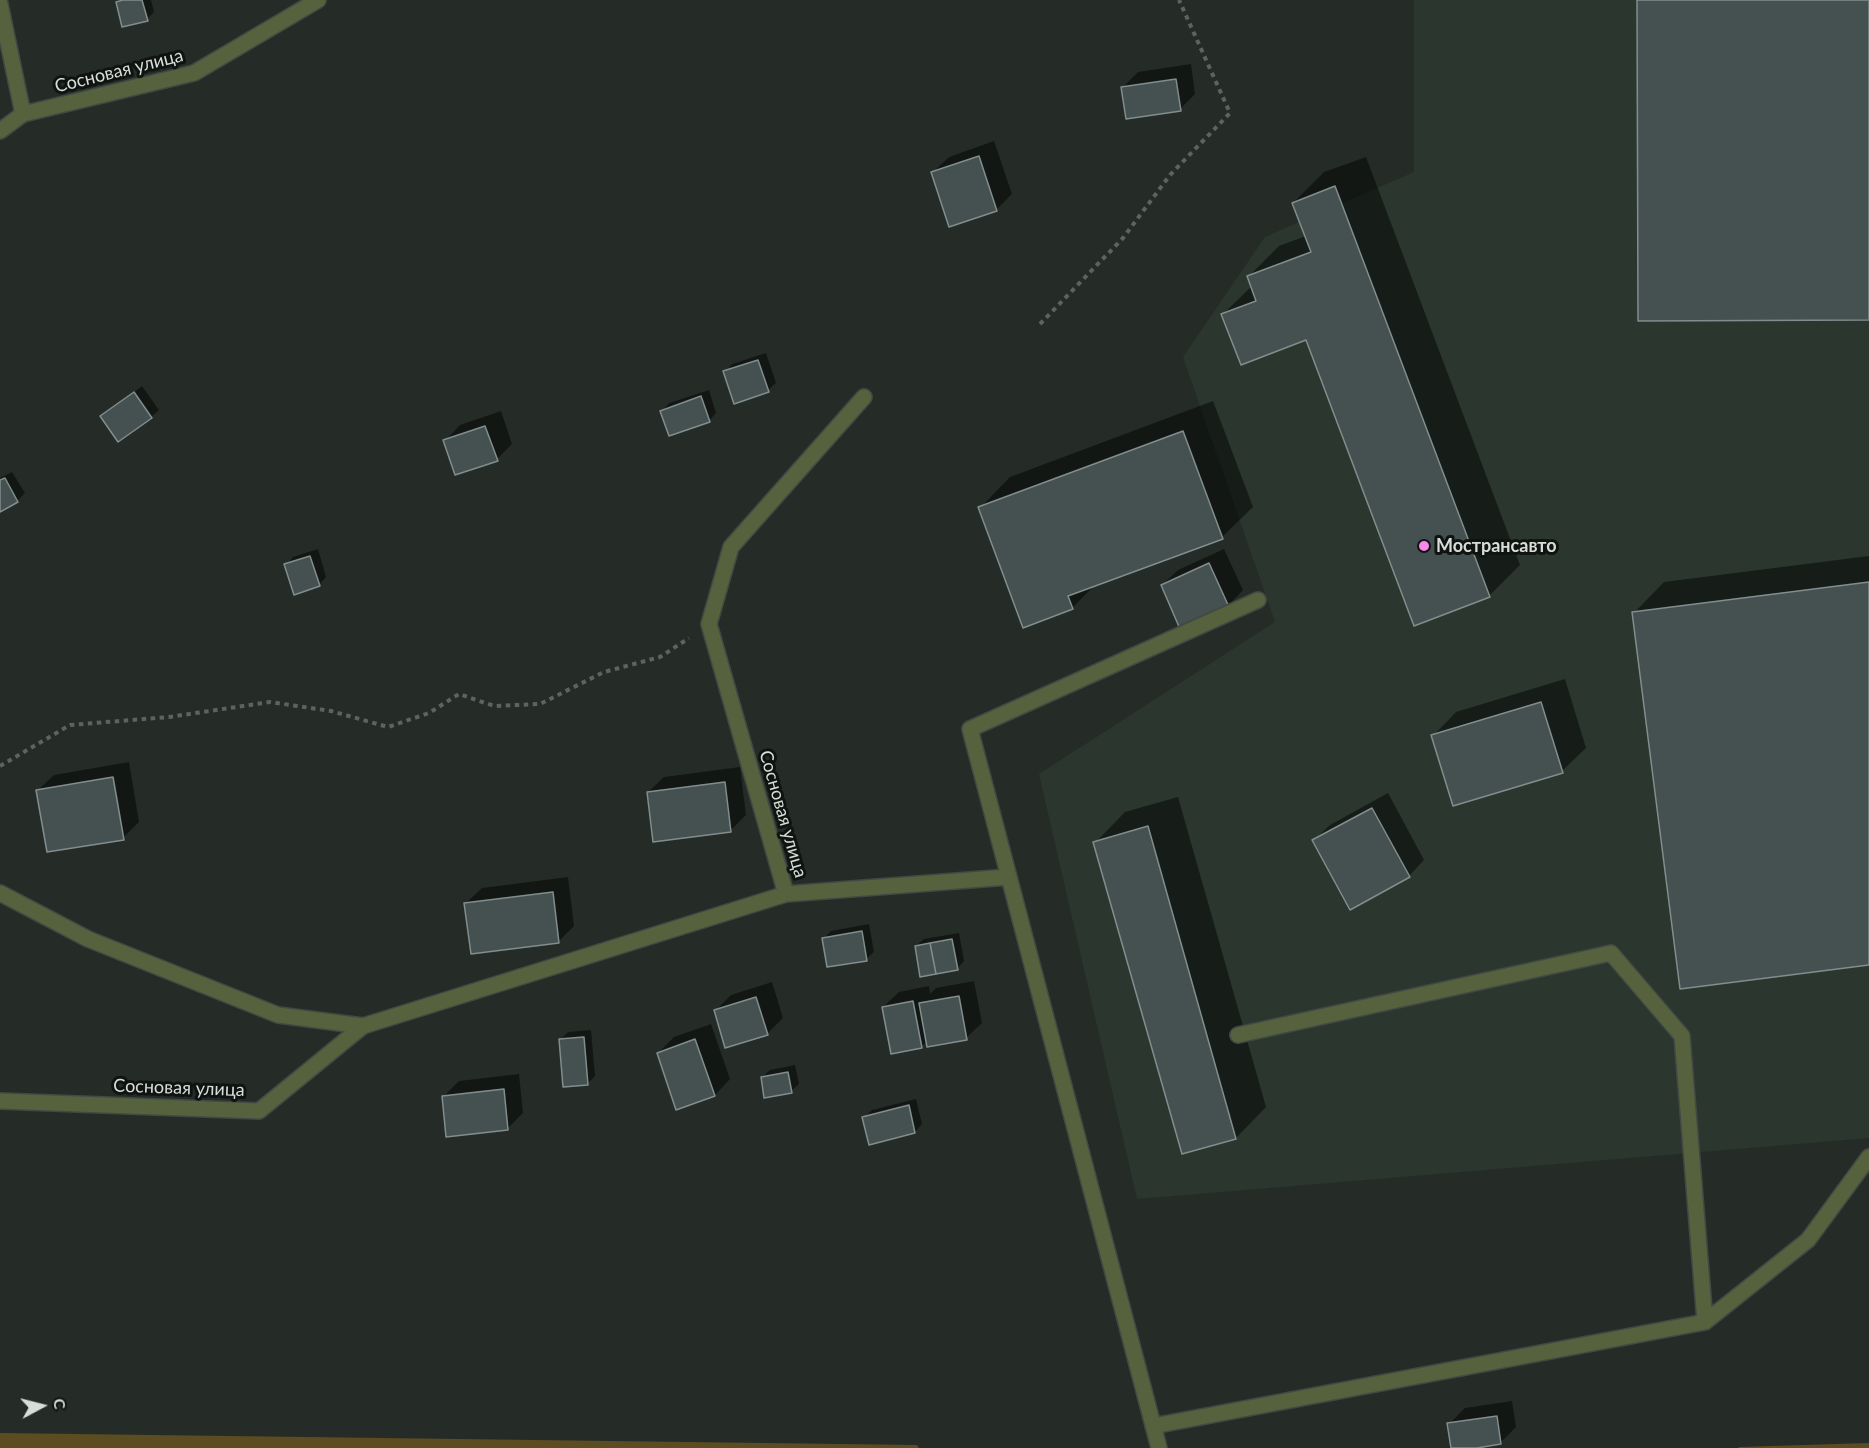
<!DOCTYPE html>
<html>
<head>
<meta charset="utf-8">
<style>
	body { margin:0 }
	#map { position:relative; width:1869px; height:1448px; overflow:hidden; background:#252c27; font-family:Lato,sans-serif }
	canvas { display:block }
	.north { position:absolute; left:12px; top:1376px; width:60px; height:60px; -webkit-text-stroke:4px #101411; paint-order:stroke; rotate:83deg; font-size:16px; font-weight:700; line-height:24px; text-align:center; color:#d8ddda }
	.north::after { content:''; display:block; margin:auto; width:21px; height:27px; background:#d8ddda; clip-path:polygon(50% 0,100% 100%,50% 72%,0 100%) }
</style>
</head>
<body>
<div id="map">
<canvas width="1869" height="1448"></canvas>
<div class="north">С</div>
</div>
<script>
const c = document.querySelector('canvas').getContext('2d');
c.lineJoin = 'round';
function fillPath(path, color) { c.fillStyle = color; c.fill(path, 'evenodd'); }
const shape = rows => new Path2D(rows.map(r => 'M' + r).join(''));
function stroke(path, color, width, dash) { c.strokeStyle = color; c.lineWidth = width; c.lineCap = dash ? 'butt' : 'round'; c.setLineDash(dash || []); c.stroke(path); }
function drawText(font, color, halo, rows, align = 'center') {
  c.font = font + ' Lato,sans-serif'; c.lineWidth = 6; c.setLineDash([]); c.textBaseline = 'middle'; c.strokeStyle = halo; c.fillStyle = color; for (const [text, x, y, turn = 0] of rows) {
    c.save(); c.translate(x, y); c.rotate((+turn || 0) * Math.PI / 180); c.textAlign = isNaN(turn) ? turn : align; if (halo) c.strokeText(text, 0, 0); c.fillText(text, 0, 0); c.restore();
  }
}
const built = shape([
	[1414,0,1869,0,1869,1138,1137,1199,1039,774,1275,622,1183,357,1265,237,1414,172]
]);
const green = shape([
	[0,1433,917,1445,919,1448,0,1448],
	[1869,1443,1869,1448,1738,1448,1739,1447]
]);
const shadow = shape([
	[120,0,151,0,154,12,147,19,118,2],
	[1191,64,1195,94,1180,109,1123,87,1138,72],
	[994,141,1012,194,996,210,933,172,949,157],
	[1366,157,1520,565,1489,596,1307,338,1223,314,1252,286,1248,277,1279,246,1306,236,1293,203,1324,172],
	[766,353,776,383,768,390,725,372,732,364],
	[142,386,159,410,151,417,102,416],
	[709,390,716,413,709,421,662,411,669,403],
	[1213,401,1253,507,1222,537,1095,585,1072,608,980,508,1010,477],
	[501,411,512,444,497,459,445,441,460,425],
	[12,472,25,493,17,501,0,510,0,478],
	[318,549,326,577,319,585,286,565,293,557],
	[1224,549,1243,590,1228,606,1162,585,1178,570],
	[1869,556,1869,964,1634,613,1664,582],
	[1565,679,1586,748,1562,771,1433,736,1456,712],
	[129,762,139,822,123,838,38,790,54,775],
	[740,767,746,815,730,831,648,792,664,777],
	[1388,793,1424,860,1409,876,1314,840,1330,825],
	[1178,797,1266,1107,1236,1138,1095,843,1125,812],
	[568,877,574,926,558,942,466,903,482,888],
	[869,924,874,952,866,959,824,938,831,931],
	[959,933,964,961,957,969,916,946,924,939],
	[974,981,982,1023,966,1038,927,1041,921,1047,883,1007,899,992,929,986,930,994,936,988],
	[772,982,783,1018,767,1034,715,1011,731,995],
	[711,1024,730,1079,715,1095,658,1053,674,1037],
	[591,1030,595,1076,588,1083,560,1040,568,1032],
	[795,1065,799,1084,791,1091,762,1077,770,1070],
	[519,1074,523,1113,507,1129,443,1097,459,1081],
	[916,1099,922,1124,915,1132,870,1143,864,1118,872,1110],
	[1512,1401,1516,1427,1500,1443,1452,1448,1449,1424,1465,1408]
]);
const building = shape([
	[123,0,142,0,148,21,122,27,116,2,123,0],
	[1637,0,1869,0,1869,320,1638,321,1637,0],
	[1176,79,1181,111,1126,119,1121,87,1176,79],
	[979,156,997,211,949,227,931,172,979,156],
	[1335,186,1490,597,1414,626,1306,340,1241,365,1221,314,1256,301,1247,276,1311,252,1292,203,1335,186],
	[758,360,769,392,734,404,723,371,758,360],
	[134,392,152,418,118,442,100,416,134,392],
	[701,396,710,422,669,436,660,411,701,396],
	[485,426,498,461,455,475,443,440,485,426],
	[1183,431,1223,539,1068,596,1073,609,1023,628,978,507,1183,431],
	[5,478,18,502,0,512,0,480,5,478],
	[310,556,320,586,294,595,284,564,310,556],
	[1209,563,1229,607,1180,629,1161,585,1209,563],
	[1869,582,1869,965,1680,989,1632,612,1869,582],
	[1541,702,1563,773,1453,806,1431,735,1541,702],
	[113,777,124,840,47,852,36,790,113,777],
	[725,782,731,832,653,842,647,792,725,782],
	[1372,808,1410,877,1350,910,1312,840,1372,808],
	[1148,826,1236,1139,1182,1154,1093,842,1148,826],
	[553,892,559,943,471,954,464,903,553,892],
	[862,931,867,961,827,967,822,938,862,931],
	[952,939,958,970,936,974,930,943,952,939],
	[930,943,936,974,920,977,915,946,930,943],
	[959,996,967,1040,927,1047,919,1003,959,996],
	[756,997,768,1035,725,1048,714,1010,756,997],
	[913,1001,922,1048,891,1054,882,1007,913,1001],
	[584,1037,588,1085,563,1087,559,1039,584,1037],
	[695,1039,715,1096,676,1110,657,1053,695,1039],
	[788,1072,792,1093,764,1098,761,1077,788,1072],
	[504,1089,508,1130,446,1137,442,1096,504,1089],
	[909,1105,915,1133,869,1145,862,1117,909,1105],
	[1497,1416,1501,1444,1477,1448,1451,1448,1447,1423,1497,1416]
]);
const path = shape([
	[1040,324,1123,238,1170,175,1230,113,1179,0],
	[0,766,70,725,169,717,270,702,331,711,388,727,429,713,459,694,494,706,540,704,604,672,660,657,689,638]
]);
const lane = shape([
	[0,4,23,114,194,73,318,0],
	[0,131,23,114],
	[1009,877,970,729,1258,600],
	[0,893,88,939,278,1015,363,1026],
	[786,894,709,624,731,547,864,397],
	[0,1101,259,1111,363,1026,786,894,1009,877,1159,1448],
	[1705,1322,1808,1240,1869,1157],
	[1153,1426,1705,1322,1682,1036,1611,953,1238,1035]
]);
const markers = [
	[1424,546,6,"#f888ea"]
];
const streetNames = [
	["Сосновая улица",119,71,-14],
	["Сосновая улица",783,814,74],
	["Сосновая улица",179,1088,2]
];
const poiNames = [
	["Мострансавто",1436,546]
];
fillPath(built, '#2a362e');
fillPath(green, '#5c4c21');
fillPath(shadow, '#0007');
fillPath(building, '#455050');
stroke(building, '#828e8e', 1.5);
stroke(lane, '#424844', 18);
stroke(path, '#5d635f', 4, [4.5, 4.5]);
stroke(lane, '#56613e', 15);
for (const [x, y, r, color] of markers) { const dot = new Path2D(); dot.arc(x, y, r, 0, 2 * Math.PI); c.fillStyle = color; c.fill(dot); stroke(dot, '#101411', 2); }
drawText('18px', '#d8ddda', '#101411', streetNames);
drawText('bold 18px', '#d8ddda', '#101411', poiNames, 'left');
</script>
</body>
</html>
